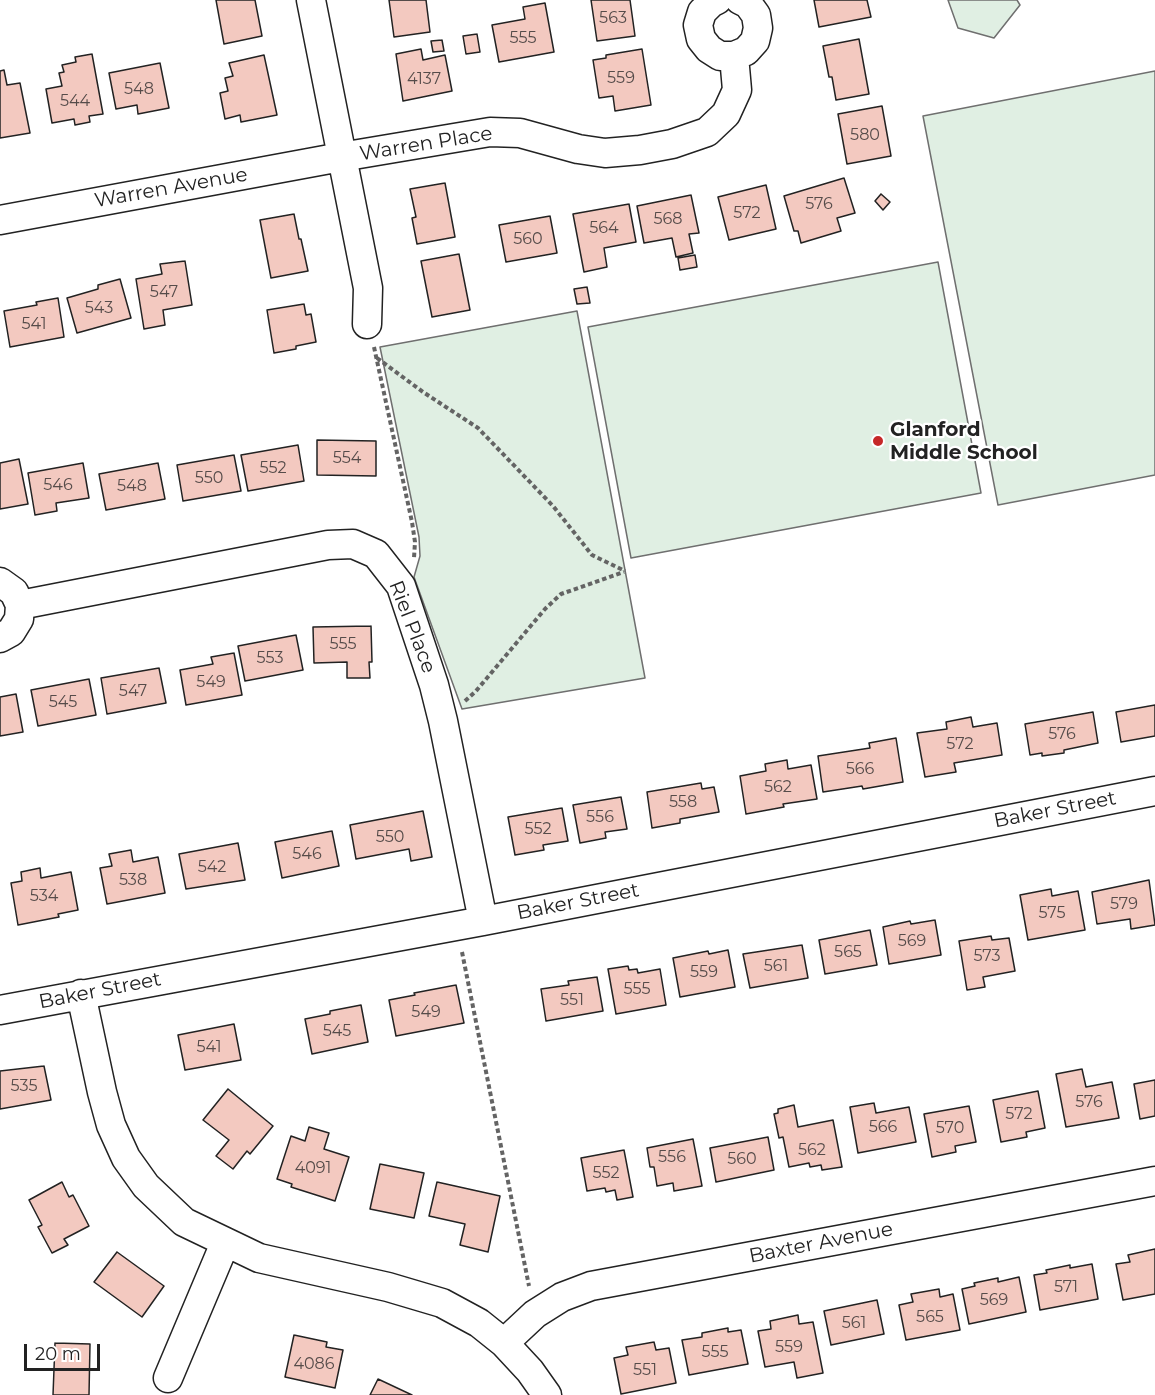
<!DOCTYPE html>
<html>
<head>
<meta charset="utf-8">
<style>
	body { margin:0 }
	#map { position:relative; width:1155px; height:1395px; overflow:hidden; background:#fff; font-family:Montserrat,sans-serif }
	canvas { display:block }
	.scale { position:absolute; left:24px; top:1344px; width:76px; height:27px; box-sizing:border-box; border:3px solid #222; border-top:0; padding-left:8px; font-size:18px; line-height:21px; white-space:nowrap; color:#222; -webkit-text-stroke:4px #fff; paint-order:stroke }
</style>
</head>
<body>
<div id="map">
<canvas width="1155" height="1395"></canvas>
<div class="scale">20 m</div>
</div>
<script>
const c = document.querySelector('canvas').getContext('2d');
c.lineJoin = 'round';
function fillPath(path, color) { c.fillStyle = color; c.fill(path, 'evenodd'); }
const shape = rows => new Path2D(rows.map(r => 'M' + r).join(''));
function stroke(path, color, width, dash) { c.strokeStyle = color; c.lineWidth = width; c.lineCap = dash ? 'butt' : 'round'; c.setLineDash(dash || []); c.stroke(path); }
function drawText(font, color, halo, rows, align = 'center') {
  c.font = font + ' Montserrat,sans-serif'; c.lineWidth = 4.5; c.setLineDash([]); c.textBaseline = 'middle'; c.strokeStyle = halo; c.fillStyle = color; for (const [text, x, y, turn = 0] of rows) {
    c.save(); c.translate(x, y); c.rotate((+turn || 0) * Math.PI / 180); c.textAlign = isNaN(turn) ? turn : align; if (halo) c.strokeText(text, 0, 0); c.fillText(text, 0, 0); c.restore();
  }
}
const green = shape([
	[948,0,1017,0,1020,5,994,38,958,28,948,0],
	[1155,71,1155,475,998,505,923,116,1155,71],
	[938,262,981,493,631,558,588,327,938,262],
	[577,311,645,678,462,709,414,577,420,556,419,537,380,347,577,311]
]);
const building = shape([
	[216,0,255,0,262,36,224,44,216,0],
	[389,0,426,0,430,32,394,37,389,0],
	[591,0,630,0,635,36,597,41,591,0],
	[814,0,867,0,871,17,819,27,814,0],
	[545,3,554,52,499,62,492,25,525,19,523,7,545,3],
	[477,34,480,52,466,54,463,36,477,34],
	[859,39,869,94,836,100,832,77,829,77,823,46,859,39],
	[442,40,444,51,433,52,431,41,442,40],
	[421,49,423,60,445,55,452,91,403,101,396,54,421,49],
	[642,49,651,105,615,111,613,96,599,98,593,60,606,58,606,55,642,49],
	[92,54,103,114,89,116,90,122,75,125,74,119,52,123,46,89,62,86,59,73,64,72,62,65,76,62,75,57,92,54],
	[264,55,277,115,241,122,240,115,225,119,220,93,228,91,225,78,233,76,229,63,264,55],
	[160,63,169,108,138,114,137,105,116,109,109,73,160,63],
	[4,70,7,85,20,83,30,133,0,138,0,71,4,70],
	[882,106,891,156,847,164,838,114,882,106],
	[844,178,855,213,837,218,841,231,801,243,798,231,794,231,784,196,844,178],
	[445,183,455,237,417,244,412,218,416,217,410,189,445,183],
	[766,185,776,229,729,240,718,197,766,185],
	[881,194,890,202,883,210,875,201,881,194],
	[691,195,699,233,689,234,693,253,676,257,672,238,644,243,637,206,691,195],
	[629,204,636,242,604,248,607,267,584,272,573,214,629,204],
	[294,214,299,239,301,239,308,271,271,278,260,220,294,214],
	[550,216,557,253,506,262,499,225,550,216],
	[459,254,470,310,432,317,421,261,459,254],
	[695,255,697,267,680,270,678,258,695,255],
	[185,261,192,305,163,310,165,325,144,329,136,279,162,274,160,264,185,261],
	[120,279,131,318,77,333,67,298,98,289,98,285,120,279],
	[587,287,590,303,577,304,574,289,587,287],
	[58,298,64,337,10,347,4,311,37,305,36,302,58,298],
	[304,304,306,315,311,314,316,342,296,346,296,349,274,353,267,310,304,304],
	[317,440,376,441,376,476,317,475,317,440],
	[298,445,304,481,248,491,241,455,298,445],
	[234,455,241,491,183,501,177,465,234,455],
	[19,459,28,504,0,509,0,463,19,459],
	[83,463,89,498,56,503,57,511,35,515,28,473,83,463],
	[158,463,165,499,106,510,99,474,158,463],
	[371,626,372,662,369,662,370,678,347,678,347,662,314,663,313,627,371,626],
	[296,635,303,670,245,681,238,646,296,635],
	[234,653,242,695,186,705,180,670,213,664,211,657,234,653],
	[159,668,166,703,107,714,101,678,159,668],
	[89,679,96,715,38,726,31,690,89,679],
	[16,694,23,732,0,736,0,697,16,694],
	[1155,705,1155,736,1121,742,1116,712,1155,705],
	[1093,712,1098,743,1064,750,1064,753,1042,756,1042,753,1030,755,1025,724,1093,712],
	[971,717,973,727,997,723,1002,755,954,763,956,772,925,777,917,733,947,729,946,722,971,717],
	[896,738,903,782,863,789,862,786,823,792,818,756,870,748,869,743,896,738],
	[787,760,788,769,811,765,817,799,783,804,784,807,746,814,740,776,766,771,765,764,787,760],
	[701,783,702,789,714,787,719,812,680,819,680,823,652,828,647,792,701,783],
	[621,797,627,829,605,832,606,838,580,843,573,805,621,797],
	[562,808,568,841,543,845,544,850,515,855,508,817,562,808],
	[423,811,432,857,411,861,409,849,356,859,350,825,423,811],
	[332,831,339,866,282,878,275,842,332,831],
	[238,843,245,880,186,889,179,854,238,843],
	[131,850,133,862,158,857,165,893,107,904,100,868,112,866,109,854,131,850],
	[40,868,41,878,71,872,78,910,58,914,59,917,18,925,11,883,22,881,21,872,40,868],
	[1149,880,1155,925,1131,929,1130,919,1097,924,1092,892,1149,880],
	[1051,889,1052,896,1078,891,1085,930,1028,940,1020,895,1051,889],
	[935,920,941,955,889,964,883,927,910,921,911,924,935,920],
	[870,930,877,965,825,974,819,940,870,930],
	[991,936,992,940,1009,938,1015,971,983,977,985,987,967,990,959,941,991,936],
	[802,945,808,978,750,988,743,954,802,945],
	[728,950,735,987,680,997,673,958,708,951,709,954,728,950],
	[628,966,629,970,637,969,638,973,660,969,666,1005,616,1014,608,969,628,966],
	[597,977,603,1011,546,1021,541,989,569,985,568,981,597,977],
	[456,985,464,1023,396,1036,389,1000,415,995,414,993,456,985],
	[361,1005,368,1042,312,1054,305,1019,330,1014,330,1011,361,1005],
	[234,1024,241,1060,185,1070,178,1035,234,1024],
	[44,1066,51,1100,0,1109,0,1071,44,1066],
	[1082,1069,1086,1087,1112,1082,1119,1118,1066,1127,1056,1074,1082,1069],
	[1155,1080,1155,1116,1140,1119,1134,1084,1155,1080],
	[228,1089,273,1126,250,1154,247,1151,233,1169,216,1156,229,1140,203,1120,228,1089],
	[1038,1091,1045,1128,1026,1132,1027,1137,1001,1142,993,1100,1038,1091],
	[874,1103,876,1113,909,1107,916,1142,858,1153,850,1107,874,1103],
	[794,1105,798,1127,833,1120,842,1167,822,1170,821,1165,810,1167,809,1163,789,1167,783,1137,779,1138,774,1114,778,1113,778,1109,794,1105],
	[969,1106,976,1142,955,1146,956,1152,932,1157,924,1114,969,1106],
	[309,1127,329,1133,324,1149,349,1157,335,1201,291,1187,292,1184,277,1179,291,1136,305,1141,309,1127],
	[768,1137,774,1170,716,1182,710,1148,768,1137],
	[693,1139,702,1186,674,1191,673,1183,657,1186,654,1167,650,1167,647,1148,693,1139],
	[624,1150,633,1197,617,1200,615,1190,606,1192,605,1188,587,1191,581,1158,624,1150],
	[380,1164,424,1173,414,1218,370,1209,380,1164],
	[62,1182,69,1197,73,1195,89,1226,64,1239,68,1245,52,1253,38,1227,42,1225,29,1200,62,1182],
	[437,1182,500,1196,488,1252,460,1245,465,1224,429,1216,437,1182],
	[1155,1249,1155,1294,1123,1300,1116,1264,1130,1262,1128,1255,1155,1249],
	[117,1252,164,1286,142,1317,94,1282,117,1252],
	[1092,1264,1098,1299,1040,1310,1034,1275,1047,1273,1046,1270,1070,1265,1070,1268,1092,1264],
	[1019,1277,1026,1312,969,1324,962,1289,975,1286,974,1283,998,1278,998,1282,1019,1277],
	[939,1289,940,1297,953,1294,960,1330,906,1340,899,1305,913,1302,911,1294,939,1289],
	[877,1300,884,1334,831,1345,824,1311,877,1300],
	[798,1315,799,1324,813,1322,823,1373,797,1378,794,1362,765,1367,758,1331,771,1329,770,1321,798,1315],
	[728,1328,728,1332,741,1330,748,1364,689,1375,682,1340,702,1337,702,1333,728,1328],
	[294,1335,327,1342,326,1347,343,1350,335,1388,285,1377,294,1335],
	[654,1342,656,1350,669,1348,676,1383,621,1394,614,1358,628,1355,626,1347,654,1342],
	[55,1343,90,1344,89,1395,53,1395,55,1343],
	[378,1379,412,1395,370,1395,378,1379]
]);
const path = shape([
	[374,347,412,522,415,542,414,558],
	[377,358,423,392,478,428,553,506,592,555,625,571],
	[465,701,476,691,545,609,561,594,624,572],
	[462,952,529,1286]
]);
const minor = shape([
	[311,0,368,288,367,324],
	[717,0,711,3,702,12,698,25,701,39,709,49,720,56,734,56,746,51,755,41,758,28,756,15,748,4,740,0],
	[0,220,341,157,490,132,520,133,578,149,605,153,640,150,672,144,707,132,726,114,737,90,734,56],
	[0,582,14,592,20,605,19,619,11,632,0,638],
	[20,605,328,545,353,544,376,554,401,586,434,685,443,721,483,921],
	[81,994,102,1092,111,1125,126,1158,146,1186,184,1222,259,1258,388,1287,442,1303,479,1323,504,1343,530,1371,547,1395],
	[0,1010,483,921,1155,791],
	[504,1343,535,1314,562,1297,591,1286,1155,1181],
	[168,1378,225,1243]
]);
const markers = [
	[878,441,6,"#c62828"]
];
const numberNames = [
	["563",613,18],
	["555",523,38],
	["559",621,78],
	["4137",424,79],
	["548",139,89],
	["544",75,101],
	["580",865,135],
	["576",819,204],
	["572",747,213],
	["568",668,219],
	["564",604,228],
	["560",528,239],
	["547",164,292],
	["543",99,308],
	["541",34,324],
	["554",347,458],
	["552",273,468],
	["550",209,478],
	["546",58,485],
	["548",132,486],
	["555",343,644],
	["553",270,658],
	["549",211,682],
	["547",133,691],
	["545",63,702],
	["576",1062,734],
	["572",960,744],
	["566",860,769],
	["562",778,787],
	["558",683,802],
	["556",600,817],
	["552",538,829],
	["550",390,837],
	["546",307,854],
	["542",212,867],
	["538",133,880],
	["534",44,896],
	["579",1124,904],
	["575",1052,913],
	["569",912,941],
	["565",848,952],
	["573",987,956],
	["561",776,966],
	["559",704,972],
	["555",637,989],
	["551",572,1000],
	["549",426,1012],
	["545",337,1031],
	["541",209,1047],
	["535",24,1086],
	["576",1089,1102],
	["572",1019,1114],
	["566",883,1127],
	["570",950,1128],
	["562",812,1150],
	["556",672,1157],
	["560",742,1159],
	["4091",313,1168],
	["552",606,1173],
	["571",1066,1287],
	["569",994,1300],
	["565",930,1317],
	["561",854,1323],
	["559",789,1347],
	["555",715,1352],
	["4086",314,1364],
	["551",645,1370]
];
const streetNames = [
	["Warren Place",426,144,-9],
	["Warren Avenue",171,188,-10],
	["Riel Place",412,627,69],
	["Baker Street",1055,810,-11],
	["Baker Street",578,902,-11],
	["Baker Street",100,991,-11],
	["Baxter Avenue",821,1243,-11]
];
const poiNames = [
	["Glanford",890,430],
	["Middle School",890,453]
];
fillPath(green, '#e0efe3');
stroke(green, '#6f6f6f', 1.5);
fillPath(building, '#f3c9c0');
stroke(building, '#222', 1.5);
stroke(minor, '#222', 31);
stroke(path, '#646464', 4, [4.5, 3]);
stroke(minor, '#fff', 28);
for (const [x, y, r, color] of markers) { const dot = new Path2D(); dot.arc(x, y, r, 0, 2 * Math.PI); c.fillStyle = color; c.fill(dot); stroke(dot, '#fff', 2); }
drawText('16px', '#564c4a', null, numberNames);
drawText('20px', '#222', '#fff', streetNames);
drawText('bold 20px', '#222', '#fff', poiNames, 'left');
</script>
</body>
</html>
